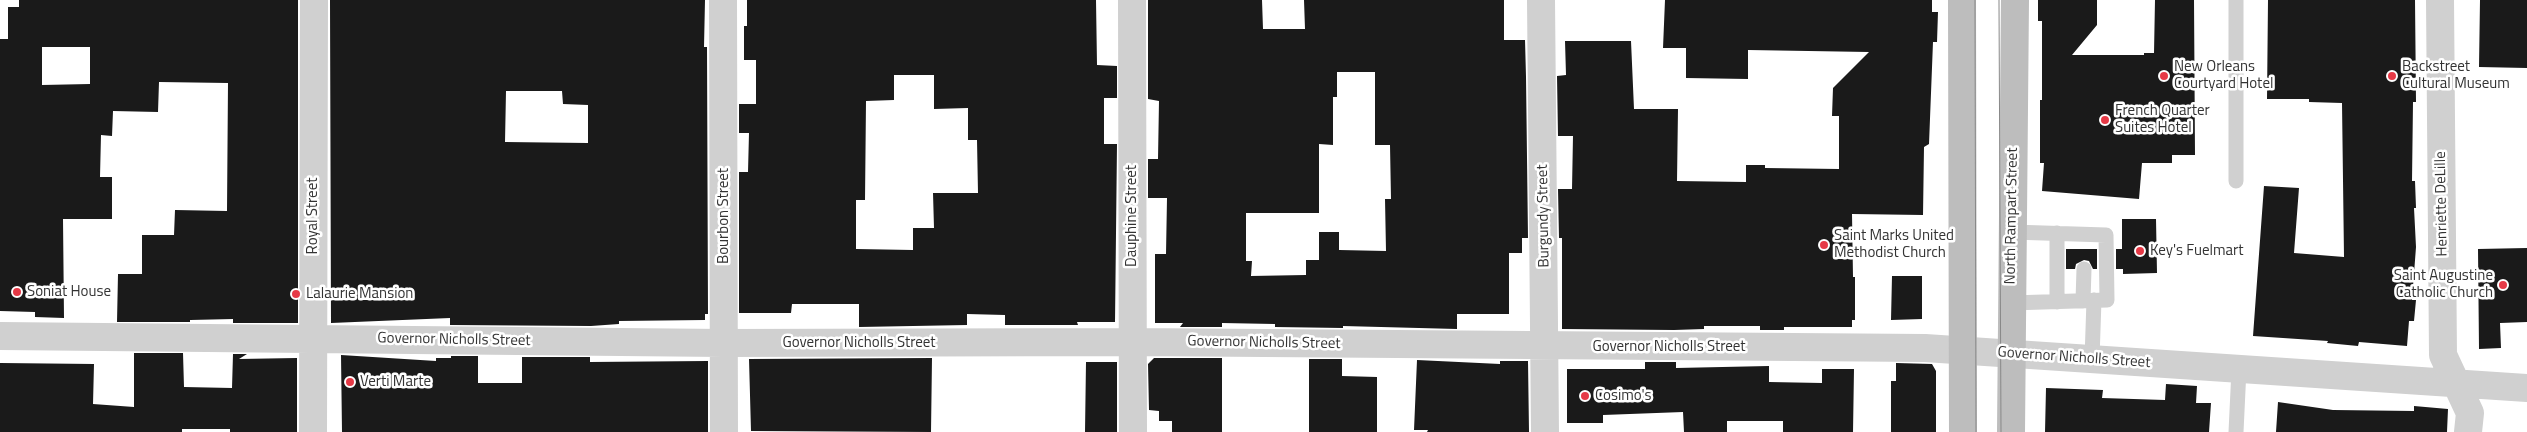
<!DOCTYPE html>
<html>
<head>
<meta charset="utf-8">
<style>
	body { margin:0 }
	canvas { display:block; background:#fff }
</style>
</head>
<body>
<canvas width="2527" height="432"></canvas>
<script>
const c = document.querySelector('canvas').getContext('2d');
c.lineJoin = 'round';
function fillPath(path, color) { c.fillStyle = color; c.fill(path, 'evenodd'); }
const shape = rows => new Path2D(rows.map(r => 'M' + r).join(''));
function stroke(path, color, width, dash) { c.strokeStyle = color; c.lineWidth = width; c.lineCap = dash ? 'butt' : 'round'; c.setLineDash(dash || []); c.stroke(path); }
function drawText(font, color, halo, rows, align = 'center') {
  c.font = font + ' "Titillium Web",sans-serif'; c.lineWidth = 5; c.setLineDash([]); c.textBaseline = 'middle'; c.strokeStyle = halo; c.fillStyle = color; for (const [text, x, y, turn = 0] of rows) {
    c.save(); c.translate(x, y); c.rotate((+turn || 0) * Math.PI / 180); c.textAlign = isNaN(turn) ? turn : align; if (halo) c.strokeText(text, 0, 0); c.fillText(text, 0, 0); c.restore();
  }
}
const building = shape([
	[19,0,298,0,298,323,233,323,233,319,190,320,190,322,117,322,118,274,142,274,142,235,174,235,175,210,227,211,228,83,159,82,158,112,113,111,112,136,101,135,100,177,112,177,112,219,63,219,64,318,35,317,35,312,0,311,0,39,8,39,8,7,19,7],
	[42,47,90,47,90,84,42,85],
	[330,0,705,0,704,47,707,47,708,314,705,314,705,320,619,321,619,324,591,326,450,325,450,318,331,323],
	[506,91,562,91,563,104,588,105,588,143,505,142],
	[747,0,1096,0,1097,65,1117,66,1117,98,1104,98,1104,144,1117,144,1115,322,1077,322,1078,325,1005,325,1005,315,967,314,967,325,859,327,859,304,792,304,791,313,739,313,739,172,748,172,749,133,739,133,739,104,756,104,756,60,744,60,744,26,747,26],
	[894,75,934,75,934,109,968,108,968,140,977,140,978,193,933,193,934,228,913,228,913,250,856,249,856,200,865,200,866,101,894,100],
	[1148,0,1262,0,1263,29,1305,29,1304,0,1504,0,1504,40,1525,40,1526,77,1528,238,1522,238,1522,253,1509,253,1509,314,1457,314,1457,329,1343,326,1343,328,1275,327,1275,324,1222,323,1222,327,1180,327,1183,323,1155,323,1155,254,1166,254,1167,198,1148,198,1148,159,1158,159,1159,101,1148,99],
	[1337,72,1375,72,1375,145,1390,145,1391,199,1385,199,1386,251,1339,250,1339,232,1319,232,1319,260,1306,260,1306,275,1251,276,1252,261,1246,261,1246,213,1319,213,1319,144,1333,145,1333,97,1337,97],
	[1665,0,1932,0,1932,12,1938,12,1937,42,1933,42,1929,144,1924,147,1923,215,1852,214,1853,277,1855,277,1855,320,1852,320,1852,327,1784,327,1784,330,1760,330,1760,326,1704,326,1704,329,1674,330,1562,329,1562,238,1559,238,1558,189,1572,189,1573,136,1558,136,1557,76,1566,75,1565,41,1631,41,1634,109,1678,109,1677,181,1746,182,1746,165,1765,165,1765,168,1839,169,1839,116,1832,116,1833,88,1869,52,1748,50,1748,79,1686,78,1686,48,1663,48],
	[2038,0,2097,0,2097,25,2072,55,2144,55,2144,53,2154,53,2155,0,2194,0,2195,155,2172,155,2172,163,2142,163,2139,199,2042,191,2044,163,2040,163,2040,100,2042,100,2042,21,2038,21],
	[2268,0,2415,0,2416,102,2413,102,2412,181,2415,181,2416,208,2414,208,2416,247,2412,300,2416,300,2414,321,2409,321,2407,346,2359,342,2358,346,2327,343,2328,341,2253,336,2264,186,2299,188,2294,253,2344,257,2342,103,2309,102,2309,99,2267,99],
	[2480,0,2527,0,2527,68,2479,67],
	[2122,219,2156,219,2157,273,2123,274,2123,269,2116,269,2116,249,2122,249],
	[2527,248,2527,322,2500,323,2501,348,2479,349,2478,249],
	[2066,249,2097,249,2097,269,2093,269,2089,261,2084,260,2076,264,2075,269,2066,269],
	[1892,276,1922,276,1922,319,1891,320],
	[134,353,183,353,184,387,232,388,233,354,247,354,239,359,297,358,297,432,230,432,230,429,182,429,182,432,0,432,0,363,94,364,93,404,134,407],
	[341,355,436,361,436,358,451,358,451,356,478,356,478,383,522,383,522,357,590,357,590,362,708,361,708,432,342,432],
	[932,358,931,432,751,431,749,359],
	[1154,358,1222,358,1222,432,1172,432,1172,421,1159,421,1159,411,1149,410,1148,364],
	[1309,359,1342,359,1342,376,1377,377,1377,432,1309,432],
	[1417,360,1500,364,1500,361,1528,361,1529,432,1427,432,1428,430,1414,430],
	[1086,362,1117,362,1117,432,1085,432],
	[1645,362,1676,362,1676,368,1769,366,1769,382,1822,383,1822,369,1854,369,1853,432,1783,432,1783,421,1727,421,1727,432,1684,432,1683,412,1603,415,1603,423,1567,423,1567,369,1645,369],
	[1896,363,1932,364,1936,371,1936,432,1891,432,1891,381,1896,381],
	[2166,384,2197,386,2196,403,2211,403,2209,432,2045,432,2046,388,2103,390,2102,398,2165,400],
	[2278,402,2333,410,2414,411,2414,406,2448,409,2447,432,2276,432]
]);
const lane = shape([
	[2236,181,2236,0],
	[2083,301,2084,269],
	[2057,302,2057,233],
	[2011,303,2107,300,2106,235,2012,232],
	[2092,359,2094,300],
	[2236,432,2239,369]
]);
const street = shape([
	[723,0,724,432],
	[1132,0,1133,432],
	[1541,0,1545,432],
	[2440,0,2443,355,2470,413,2468,432],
	[0,336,724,343,1133,342,1925,348,2527,388],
	[313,432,314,0]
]);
const secondary = shape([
	[1962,0,1963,432],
	[2011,432,2015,0]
]);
const tram = shape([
	[1975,0,1976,432],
	[1999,0,2001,432]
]);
const markers = [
	[2164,76,5,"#e63946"],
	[2392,76,5,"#e63946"],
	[2105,120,5,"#e63946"],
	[1824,245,5,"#e63946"],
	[2140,251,5,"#e63946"],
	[2503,285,5,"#e63946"],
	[17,292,5,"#e63946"],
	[296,294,5,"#e63946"],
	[350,382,5,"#e63946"],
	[1585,396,5,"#e63946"]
];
const poiNames = [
	["New Orleans",2174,67],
	["Courtyard Hotel",2174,84],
	["Backstreet",2402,67],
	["Cultural Museum",2402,84],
	["French Quarter",2115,111],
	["Suites Hotel",2115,128],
	["Saint Marks United",1834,236],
	["Methodist Church",1834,253],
	["Key's Fuelmart",2150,251],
	["Saint Augustine",2493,276,"right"],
	["Catholic Church",2493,293,"right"],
	["Soniat House",27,292],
	["Lalaurie Mansion",306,294],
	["Verti Marte",360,382],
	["Cosimo's",1595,396]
];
const streetNames = [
	["Henriette DeLille",2442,204,-91],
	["Royal Street",313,216,-90],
	["Bourbon Street",724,216,-90],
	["Dauphine Street",1132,216,-90],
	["Burgundy Street",1544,216,-91],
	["North Rampart Street",2012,216,-89],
	["Governor Nicholls Street",454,340,1],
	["Governor Nicholls Street",859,343],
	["Governor Nicholls Street",1264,343,1],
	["Governor Nicholls Street",1669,347],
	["Governor Nicholls Street",2074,358,4]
];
fillPath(building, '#1a1a1a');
stroke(lane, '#d0d0d0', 15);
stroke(street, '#d0d0d0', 28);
stroke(secondary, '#bdbdbd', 28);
stroke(tram, '#888', 1);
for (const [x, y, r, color] of markers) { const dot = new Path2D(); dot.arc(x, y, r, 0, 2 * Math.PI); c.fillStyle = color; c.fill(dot); stroke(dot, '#fff', 2); }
drawText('15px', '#333', '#fff', poiNames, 'left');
drawText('15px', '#333', '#fff', streetNames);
</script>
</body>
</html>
